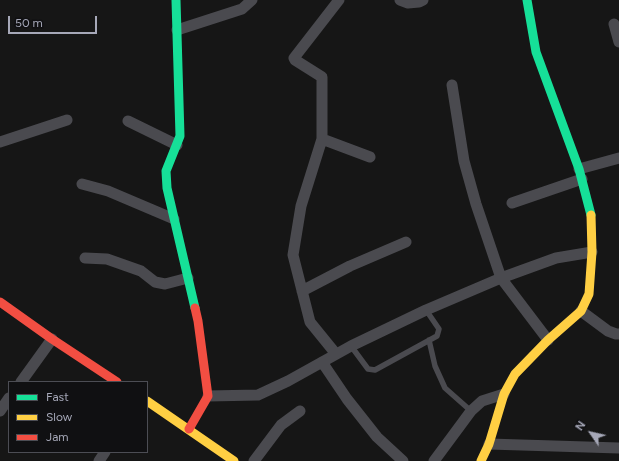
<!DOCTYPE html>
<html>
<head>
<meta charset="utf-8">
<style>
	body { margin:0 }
	#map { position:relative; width:619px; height:461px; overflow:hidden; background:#161616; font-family:Figtree,sans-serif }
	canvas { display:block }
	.legend { position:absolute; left:8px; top:381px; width:140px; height:72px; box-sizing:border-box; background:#101012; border:1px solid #4c4d54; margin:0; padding:5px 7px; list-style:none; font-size:12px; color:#a6a8b8 }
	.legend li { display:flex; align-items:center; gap:8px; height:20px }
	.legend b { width:20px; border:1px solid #4c4d54 }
	.north { position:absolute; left:571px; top:413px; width:40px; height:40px; -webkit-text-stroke:3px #101012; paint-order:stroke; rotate:304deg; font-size:11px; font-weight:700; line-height:16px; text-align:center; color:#a6a8b8 }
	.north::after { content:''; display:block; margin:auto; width:14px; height:18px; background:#a6a8b8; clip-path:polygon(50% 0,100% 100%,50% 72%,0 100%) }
	.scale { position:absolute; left:8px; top:16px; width:89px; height:18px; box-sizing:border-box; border:2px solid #a6a8b8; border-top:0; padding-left:5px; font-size:12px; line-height:14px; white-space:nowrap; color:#a6a8b8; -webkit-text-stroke:3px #101012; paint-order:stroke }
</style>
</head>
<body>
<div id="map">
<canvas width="619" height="461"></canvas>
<ul class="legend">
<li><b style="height:5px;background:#16e098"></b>Fast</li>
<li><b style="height:5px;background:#ffcf43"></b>Slow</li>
<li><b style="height:5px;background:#f24e42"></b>Jam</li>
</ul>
<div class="north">N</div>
<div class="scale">50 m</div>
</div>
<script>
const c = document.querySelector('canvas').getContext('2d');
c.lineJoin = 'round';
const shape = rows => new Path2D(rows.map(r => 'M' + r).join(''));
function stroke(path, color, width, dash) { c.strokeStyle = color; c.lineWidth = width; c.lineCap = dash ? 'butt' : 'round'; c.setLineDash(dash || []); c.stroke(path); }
const lane = shape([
	[429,340,435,366,445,388,471,411],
	[351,346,368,369,375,370,437,336,439,329,426,310]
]);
const street = shape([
	[400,0,408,3,419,2,423,0],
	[614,24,619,42],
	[177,30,242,9,252,0],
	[452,85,464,161,476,204,501,278,548,340],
	[128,121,177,145],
	[322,139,370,157],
	[0,142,67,120],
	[579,169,619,158],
	[82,184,108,191,174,219],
	[512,203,582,179],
	[85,258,107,259,141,271,155,282,165,284,188,278],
	[302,291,350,266,406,242],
	[581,311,608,331,616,334,619,334],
	[336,354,310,322,293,255,301,206,322,139,322,77,295,60,294,58,339,0],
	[322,362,347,399,377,437,403,461],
	[21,382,52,339],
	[208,396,258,395,288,381,351,346,426,310,501,278,556,258,592,252],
	[0,411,9,398],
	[489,444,619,448],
	[99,461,105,452],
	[254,461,281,425,300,411],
	[434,461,471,411,482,401,504,394]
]);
const fast = shape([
	[176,0,180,136,166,171,167,188,195,308],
	[527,0,536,52,579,169,591,215]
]);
const slow = shape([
	[147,401,234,461],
	[481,461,489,444,504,394,515,374,548,340,581,311,589,294,592,252,591,215]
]);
const jam = shape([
	[0,302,52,339,117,382],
	[189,429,208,396,198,321,195,308]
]);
stroke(lane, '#4a4a4f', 5.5);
stroke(street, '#4a4a4f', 11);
stroke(fast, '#16e098', 9);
stroke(slow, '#ffcf43', 9);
stroke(jam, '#f24e42', 9);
</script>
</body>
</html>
